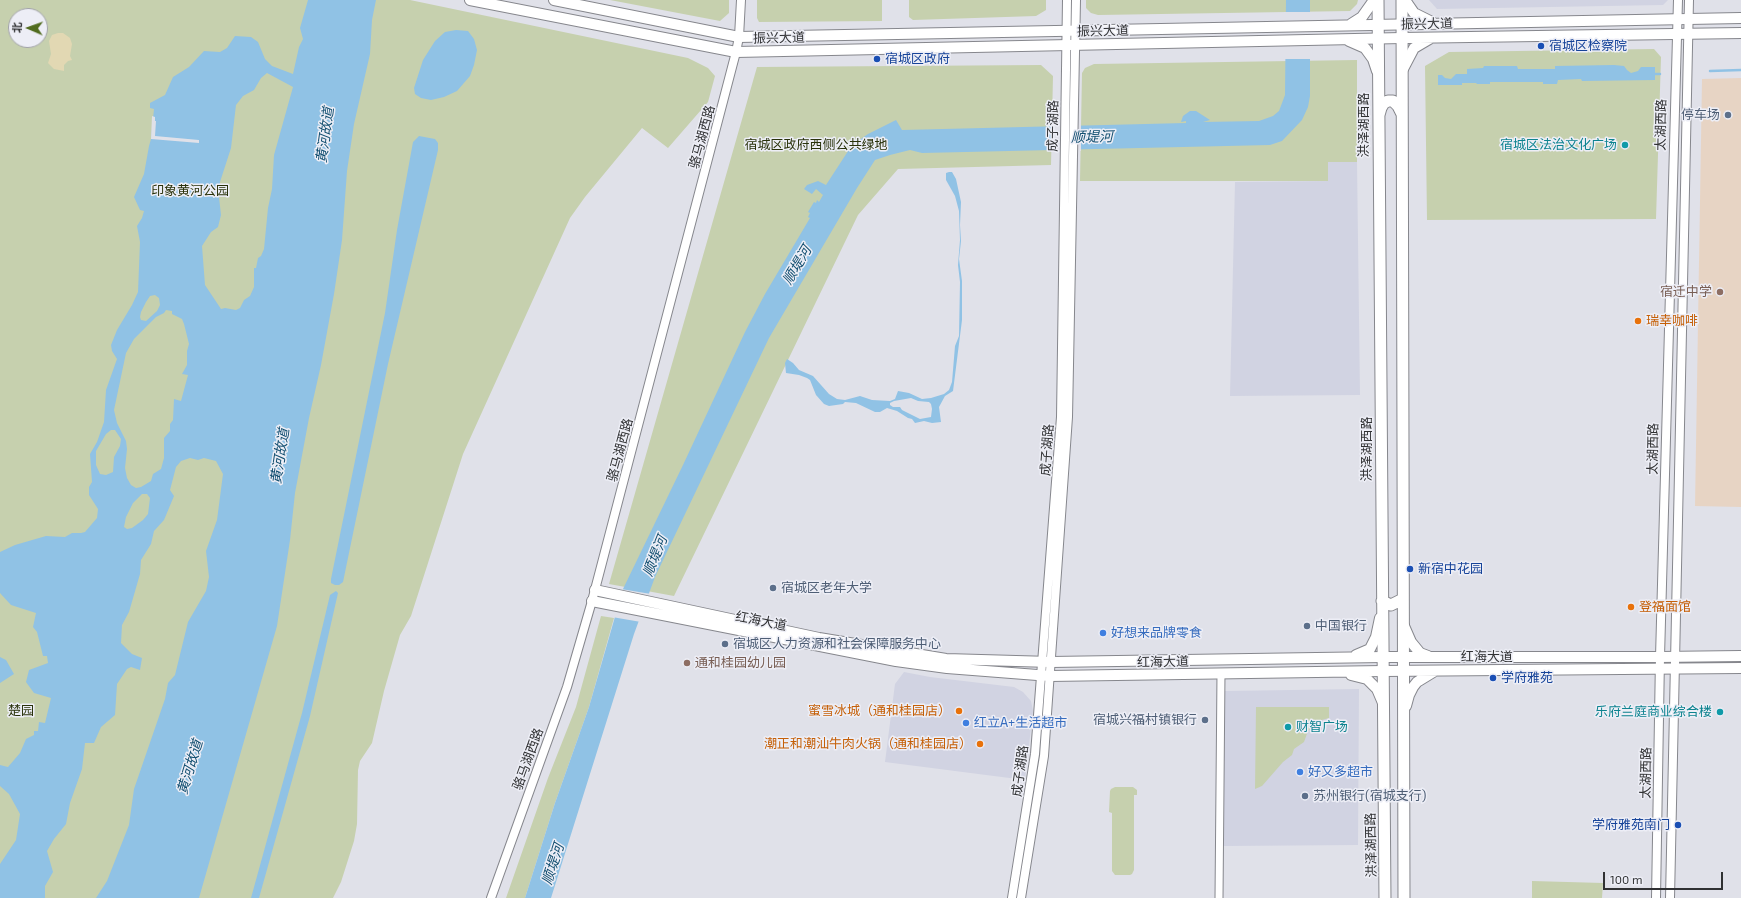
<!DOCTYPE html>
<html>
<head>
<meta charset="utf-8">
<style>
	body { margin:0 }
	#map { position:relative; width:1741px; height:898px; overflow:hidden; background:#e0e1e9; font-family:"Exo 2","Noto Sans SC",sans-serif }
	canvas { display:block }
	.north { position:absolute; left:8px; top:8px; width:40px; height:40px; box-sizing:border-box; background:#edeef6; border:1px solid #a1a2a8; border-radius:50%; rotate:272deg; font-size:11px; font-weight:700; line-height:16px; text-align:center; color:#303133 }
	.north::after { content:''; display:block; margin:auto; width:14px; height:18px; background:#516c1f; clip-path:polygon(50% 0,100% 100%,50% 72%,0 100%) }
	.scale { position:absolute; left:1603px; top:872px; width:120px; height:18px; box-sizing:border-box; border:2px solid #303133; border-top:0; padding-left:5px; font-size:12px; line-height:14px; white-space:nowrap; color:#303133; -webkit-text-stroke:3px #edeef6; paint-order:stroke }
</style>
</head>
<body>
<div id="map">
<canvas width="1741" height="898"></canvas>
<div class="north">北</div>
<div class="scale">100 m</div>
</div>
<script>
const c = document.querySelector('canvas').getContext('2d');
c.lineJoin = 'round';
function fillPath(path, color) { c.fillStyle = color; c.fill(path, 'evenodd'); }
const shape = rows => new Path2D(rows.map(r => 'M' + r).join(''));
function stroke(path, color, width, dash) { c.strokeStyle = color; c.lineWidth = width; c.lineCap = dash ? 'butt' : 'round'; c.setLineDash(dash || []); c.stroke(path); }
function drawText(font, color, halo, rows, align = 'center') {
  c.font = font + ' "Exo 2","Noto Sans SC",sans-serif'; c.lineWidth = 3; c.setLineDash([]); c.textBaseline = 'middle'; c.strokeStyle = halo; c.fillStyle = color; for (const [text, x, y, turn = 0] of rows) {
    c.save(); c.translate(x, y); c.rotate((+turn || 0) * Math.PI / 180); c.textAlign = isNaN(turn) ? turn : align; if (halo) c.strokeText(text, 0, 0); c.fillText(text, 0, 0); c.restore();
  }
}
const built = shape([
	[1429,0,1668,0,1663,5,1437,9],
	[1328,162,1357,162,1360,395,1230,396,1235,182,1328,181],
	[904,672,930,677,1014,687,1023,692,1031,701,1033,711,1025,780,885,762,895,684],
	[1359,689,1358,845,1223,846,1225,691]
]);
const education = shape([
	[1741,78,1741,507,1695,506,1702,79]
]);
const green = shape([
	[0,0,410,0,688,58,708,68,715,76,708,102,668,148,642,128,585,197,570,218,463,454,411,616,400,635,384,691,372,743,360,761,358,770,357,824,354,841,341,882,333,898,0,898],
	[16,16,40,16,40,40,16,40],
	[610,0,729,0,729,13,720,21],
	[757,0,882,0,882,21,759,22,757,18],
	[909,0,1046,0,1046,10,1036,16,913,20,909,17],
	[1086,0,1358,0,1357,4,1350,11,1098,15,1091,13,1086,8],
	[1654,49,1661,57,1656,219,1427,220,1425,66,1449,52],
	[1357,60,1357,162,1328,162,1328,181,1080,181,1082,73,1085,68,1094,64],
	[1041,65,1053,76,1051,165,898,169,858,215,674,596,609,584,757,67],
	[601,616,614,618,589,707,555,803,525,898,506,898,548,778,576,707],
	[1256,707,1329,707,1329,718,1318,721,1308,731,1304,742,1294,749,1292,755,1283,762,1262,786,1255,789],
	[1115,787,1133,787,1137,790,1137,795,1134,795,1134,870,1132,874,1130,875,1115,875,1112,871,1112,813,1109,812,1110,791,1111,789],
	[1532,881,1603,883,1602,898,1532,898]
]);
const sand = shape([
	[58,33,63,33,70,38,72,44,70,56,72,60,68,61,64,65,64,71,54,69,48,63,51,54,49,41,52,35]
]);
const water = shape([
	[308,0,376,0,372,20,370,54,354,124,347,171,342,240,334,294,321,365,309,418,295,493,290,540,277,626,199,898,96,898,107,881,129,825,134,789,165,699,168,683,175,675,188,622,206,591,209,577,206,551,217,520,223,474,216,461,204,458,198,460,190,458,181,461,176,467,170,490,174,496,164,520,154,531,151,544,141,560,140,574,129,612,122,625,121,643,132,654,142,658,140,670,131,667,127,669,117,684,115,715,101,727,94,743,85,743,82,769,70,803,66,824,54,839,47,851,53,872,45,886,45,898,0,898,0,864,16,840,20,814,9,794,0,786,0,765,8,767,20,753,26,739,34,735,34,731,38,731,39,722,45,723,51,698,34,693,26,682,29,670,48,663,47,656,43,656,37,632,33,627,36,613,11,605,0,593,0,552,15,545,46,536,65,537,72,533,81,533,85,532,97,518,98,509,89,495,89,487,92,482,90,454,97,442,104,422,106,390,117,359,112,351,111,345,117,330,132,305,138,292,140,242,137,226,142,218,144,211,140,210,134,197,144,174,149,146,151,139,154,109,150,108,150,103,165,95,173,77,189,67,204,51,220,52,227,48,235,36,251,37,258,42,265,59,272,66,293,74,299,47,303,39,300,28],
	[267,73,293,87,274,155,272,189,268,208,264,249,261,256,258,258,256,268,254,268,254,287,250,296,244,300,240,308,236,310,225,308,221,309,205,285,202,246,211,232,218,227,221,215,219,197,220,182,231,148,236,105,243,96,254,90,261,78],
	[155,295,159,298,160,305,157,311,146,321,141,320,140,317,141,312,146,302,150,296],
	[166,310,172,311,172,314,182,319,184,324,189,344,187,351,187,365,182,374,188,375,181,401,174,399,173,420,170,424,170,431,164,438,164,458,161,469,153,474,151,481,141,487,136,488,131,485,127,478,125,468,127,449,126,441,117,423,114,410,126,353,134,339,156,317,164,313],
	[111,430,115,430,121,439,120,446,114,457,113,472,106,475,100,474,96,465,96,451,106,434],
	[142,494,147,494,150,498,148,514,143,520,132,528,127,529,124,527,126,517,133,503],
	[1286,0,1310,0,1310,96,1308,107,1302,120,1282,141,1270,145,922,153,910,150,890,155,875,160,857,188,769,338,655,577,634,634,551,898,525,898,555,803,589,707,623,589,683,465,745,332,765,294,810,218,808,217,810,213,808,212,814,202,816,203,817,200,819,202,823,195,816,189,812,194,804,189,807,185,818,181,826,185,852,145,868,134,896,120,902,130,1186,123,1186,121,1181,122,1183,116,1190,111,1196,111,1210,120,1203,122,1259,121,1273,116,1279,111,1285,95],
	[456,30,468,31,474,39,477,50,474,65,470,76,457,91,444,97,431,100,421,98,415,94,414,88,423,60,435,41,445,32],
	[1614,65,1624,66,1627,70,1631,73,1638,71,1641,67,1655,67,1655,80,1582,81,1581,79,1558,80,1557,84,1543,84,1543,82,1490,82,1490,84,1477,84,1476,83,1462,83,1462,85,1438,85,1438,75,1442,75,1445,78,1451,79,1456,74,1467,74,1467,69,1483,68,1484,66,1517,66,1518,69,1555,69,1555,66],
	[419,136,435,139,438,143,438,150,388,364,343,582,339,585,335,585,331,583,331,579,385,313,397,230,413,142],
	[949,172,952,172,956,179,961,202,960,225,961,241,959,259,962,281,962,320,953,391,945,396,939,407,941,422,932,423,924,421,915,423,912,419,908,418,897,411,887,408,880,412,875,412,856,403,845,402,843,404,829,406,824,404,816,395,810,380,807,378,799,375,786,373,785,363,787,359,793,363,799,370,813,376,829,394,837,399,845,400,860,396,872,400,890,401,895,399,898,391,909,393,922,399,931,398,944,394,949,390,952,382,955,346,959,336,960,282,958,265,960,240,959,211,955,196,946,180,946,173],
	[911,398,918,401,929,402,931,404,932,409,931,417,920,419,902,410,900,407,893,407,890,405,890,403,894,401],
	[336,591,338,593,310,716,259,898,251,898,302,713,330,595],
	[0,657,6,660,14,674,0,683]
]);
const pier = shape([
	[1284,12,1312,12,1312,59,1284,59],
	[152,116,155,117,155,121,156,121,155,136,199,140,199,143,151,139],
	[1052,123,1081,123,1081,151,1051,152],
	[621,589,651,594,641,622,612,617]
]);
const stream = shape([
	[1710,71,1741,70],
	[1653,74,1660,74]
]);
const minor = shape([
	[1219,898,1221,673]
]);
const tertiary = shape([
	[491,898,567,687,592,601,736,52,739,37,741,0],
	[1012,898,1035,754,1061,417,1067,0],
	[1021,898,1044,756,1068,417,1076,0],
	[1656,898,1660,657,1678,0],
	[1670,898,1689,0]
]);
const secondary = shape([
	[470,0,736,52,1402,38,1741,33],
	[554,0,739,37,1741,18],
	[1405,0,1414,13,1432,22],
	[1351,24,1362,17,1374,0],
	[1349,41,1365,48,1373,59,1377,71],
	[1403,69,1414,48,1431,38],
	[595,590,819,638,946,659,1051,662,1383,657,1660,657,1741,656],
	[592,601,896,661,947,668,1050,676,1383,671,1741,668],
	[1404,626,1411,642,1420,653,1428,656],
	[1356,655,1370,649,1376,637,1380,618],
	[1351,675,1367,679,1377,689,1383,703],
	[1406,706,1409,695,1413,687,1417,682,1435,671]
]);
const primary = shape([
	[1378,0,1385,898],
	[1402,0,1404,898],
	[1379,115,1381,108,1384,103,1388,101,1393,101,1398,106,1402,114],
	[1382,601,1391,605,1403,599]
]);
const markers = [
	[1541,46,4,"#1a4fb4"],
	[877,59,4,"#1a4fb4"],
	[1728,115,4,"#5c6f8a"],
	[1625,145,4,"#0f9aa8"],
	[1720,292,4,"#8d6e63"],
	[1638,321,4,"#e8710a"],
	[1410,569,4,"#1a4fb4"],
	[773,588,4,"#5c6f8a"],
	[1631,607,4,"#e8710a"],
	[1307,626,4,"#5c6f8a"],
	[1103,633,4,"#3f7fe0"],
	[725,644,4,"#5c6f8a"],
	[687,663,4,"#8d6e63"],
	[1493,678,4,"#1a4fb4"],
	[959,711,4,"#e8710a"],
	[1720,712,4,"#0f9aa8"],
	[1205,720,4,"#5c6f8a"],
	[966,723,4,"#3f7fe0"],
	[1288,727,4,"#0f9aa8"],
	[980,744,4,"#e8710a"],
	[1300,772,4,"#3f7fe0"],
	[1305,796,4,"#5c6f8a"],
	[1678,825,4,"#1a4fb4"]
];
const streetNames = [
	["振兴大道",1427,24,-1],
	["振兴大道",1103,31,-1],
	["振兴大道",779,38,-1],
	["洪泽湖西路",1364,125,-90],
	["太湖西路",1661,125,-89],
	["成子湖路",1053,126,-89],
	["骆马湖西路",702,137,-75],
	["洪泽湖西路",1367,449,-90],
	["太湖西路",1653,449,-89],
	["骆马湖西路",620,450,-75],
	["成子湖路",1047,450,-86],
	["红海大道",761,621,11],
	["红海大道",1487,657],
	["红海大道",1163,662,-1],
	["骆马湖西路",528,759,-70],
	["成子湖路",1020,771,-82],
	["太湖西路",1646,773,-89],
	["洪泽湖西路",1371,845,-91]
];
const transitNames = [
	["宿城区检察院",1549,46],
	["宿城区政府",885,59],
	["新宿中花园",1418,569],
	["学府雅苑",1501,678],
	["学府雅苑南门",1670,825,"right"]
];
const serviceNames = [
	["停车场",1720,115,"right"],
	["宿城区老年大学",781,588],
	["中国银行",1315,626],
	["宿城区人力资源和社会保障服务中心",733,644],
	["宿城兴福村镇银行",1197,720,"right"],
	["苏州银行(宿城支行)",1313,796]
];
const parkNames = [
	["宿城区政府西侧公共绿地",816,145],
	["印象黄河公园",190,191],
	["楚园",21,711]
];
const cultureNames = [
	["宿城区法治文化广场",1617,145],
	["乐府兰庭商业综合楼",1712,712],
	["财智广场",1296,727,"left"]
];
const educationNames = [
	["宿迁中学",1712,292],
	["通和桂园幼儿园",695,663,"left"]
];
const foodNames = [
	["瑞幸咖啡",1646,321],
	["登福面馆",1639,607],
	["蜜雪冰城（通和桂园店）",951,711,"right"],
	["潮正和潮汕牛肉火锅（通和桂园店）",972,744,"right"]
];
const shopNames = [
	["好想来品牌零食",1111,633],
	["红立A+生活超市",974,723],
	["好又多超市",1308,772]
];
const waterNames = [
	["黄河故道",325,135,-82],
	["顺堤河",1092,137,-1],
	["顺堤河",797,265,-59],
	["黄河故道",280,456,-81],
	["顺堤河",655,556,-68],
	["黄河故道",190,767,-73],
	["顺堤河",553,864,-72]
];
fillPath(built, '#d1d3e2');
fillPath(education, '#e7d4c4');
fillPath(green, '#c6d0ae');
fillPath(sand, '#e2d8b3');
fillPath(water, '#90c2e5');
fillPath(pier, '#e0e1e9');
stroke(stream, '#90c2e5', 2.5);
stroke(minor, '#86878d', 9);
stroke(tertiary, '#86878d', 10);
stroke(secondary, '#86878d', 12);
stroke(primary, '#86878d', 13);
stroke(minor, '#fff', 7);
stroke(tertiary, '#fff', 8);
stroke(secondary, '#fff', 10);
stroke(primary, '#fff', 11);
for (const [x, y, r, color] of markers) { const dot = new Path2D(); dot.arc(x, y, r, 0, 2 * Math.PI); c.fillStyle = color; c.fill(dot); stroke(dot, '#edeef6', 1.5); }
drawText('13px', '#303133', '#edeef6', streetNames);
drawText('13px', '#164399', '#edeef6', transitNames, 'left');
drawText('13px', '#4e5e75', '#edeef6', serviceNames, 'left');
drawText('13px', '#29320a', '#edeef6', parkNames);
drawText('13px', '#0d838f', '#edeef6', cultureNames, 'right');
drawText('13px', '#785e54', '#edeef6', educationNames, 'right');
drawText('13px', '#c56008', '#edeef6', foodNames, 'left');
drawText('13px', '#366cbe', '#edeef6', shopNames, 'left');
drawText('italic 14px', '#114e70', '#edeef6', waterNames);
</script>
</body>
</html>
